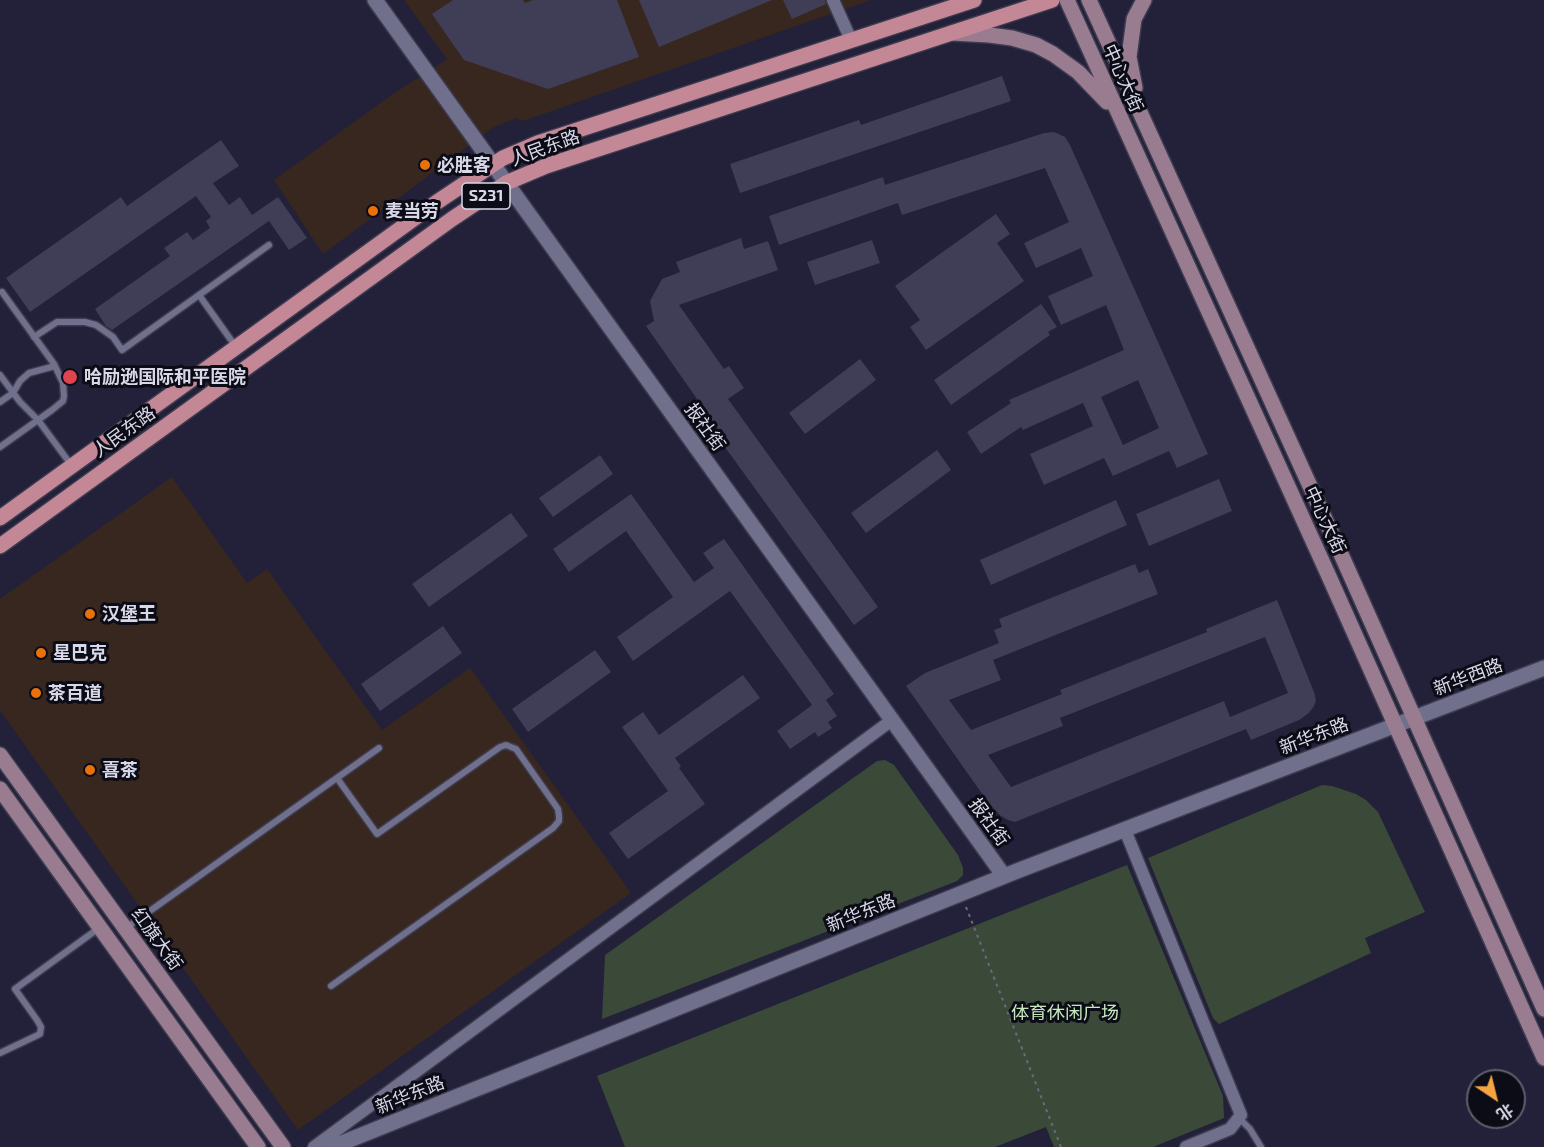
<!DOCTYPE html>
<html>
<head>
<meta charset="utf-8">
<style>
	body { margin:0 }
	#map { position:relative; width:1544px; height:1147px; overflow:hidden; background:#222139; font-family:"Exo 2","Noto Sans SC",sans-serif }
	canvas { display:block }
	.north { position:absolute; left:1466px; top:1069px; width:60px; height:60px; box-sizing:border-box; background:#0c0c17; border:2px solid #5e5e6b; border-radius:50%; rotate:145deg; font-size:16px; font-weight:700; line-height:24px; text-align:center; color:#d8d8e8 }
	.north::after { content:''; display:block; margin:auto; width:21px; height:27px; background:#f4a443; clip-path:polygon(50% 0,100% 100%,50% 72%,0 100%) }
</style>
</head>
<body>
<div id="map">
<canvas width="1544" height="1147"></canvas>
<div class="north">北</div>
</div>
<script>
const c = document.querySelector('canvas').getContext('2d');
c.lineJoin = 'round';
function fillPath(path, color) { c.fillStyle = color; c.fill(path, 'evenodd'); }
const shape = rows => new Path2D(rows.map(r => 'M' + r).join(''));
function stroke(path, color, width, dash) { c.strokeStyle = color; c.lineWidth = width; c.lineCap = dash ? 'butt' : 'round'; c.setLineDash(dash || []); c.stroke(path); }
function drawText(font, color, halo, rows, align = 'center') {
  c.font = font + ' "Exo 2","Noto Sans SC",sans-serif'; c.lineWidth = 6; c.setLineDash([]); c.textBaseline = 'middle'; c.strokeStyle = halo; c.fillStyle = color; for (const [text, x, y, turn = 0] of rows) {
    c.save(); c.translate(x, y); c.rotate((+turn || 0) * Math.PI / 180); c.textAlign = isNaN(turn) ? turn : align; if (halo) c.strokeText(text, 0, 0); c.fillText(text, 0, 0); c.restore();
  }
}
const commercial = shape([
	[404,0,871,0,523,121,517,118,494,127,323,254,274,180,390,96,447,59],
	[172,477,247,583,267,569,382,730,470,668,631,893,298,1130,0,710,0,599]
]);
const green = shape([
	[885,760,894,765,958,855,963,868,963,875,957,881,602,1019,605,955,877,761],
	[1322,785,1332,786,1356,794,1366,800,1378,812,1425,912,1365,938,1371,953,1219,1024,1213,1018,1148,858],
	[1127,865,1223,1096,1224,1118,1153,1147,1054,1147,1046,1127,995,1147,625,1147,597,1076]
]);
const building = shape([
	[453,0,523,0,525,3,533,0,617,0,639,57,548,89,464,60,432,14],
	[639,0,772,0,659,47],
	[783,0,825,0,826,4,792,19],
	[1002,76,1011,101,740,193,730,164,859,120,861,125],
	[1054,132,1065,137,1070,145,1208,454,1177,468,1169,451,1113,476,1104,458,1044,485,1030,454,1093,426,1083,403,1023,430,1021,427,981,454,967,432,1011,403,1009,400,1124,350,1106,305,1061,325,1048,296,1093,276,1081,248,1036,268,1024,243,1069,222,1045,168,902,215,898,203,779,245,769,216,883,177,885,185,1044,133],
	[1138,380,1159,428,1123,445,1101,397],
	[221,140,239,166,213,183,229,205,240,197,252,215,278,197,307,238,289,250,269,221,112,330,106,326,95,309,170,256,164,248,187,232,193,240,210,228,206,221,211,217,196,196,30,312,6,278,121,197,127,206],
	[996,214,1010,234,997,243,1024,281,926,350,910,327,920,320,895,286],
	[741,238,744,249,768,241,778,270,679,305,724,369,729,366,744,388,728,399,878,607,854,625,714,432,718,429,646,326,654,321,650,301,662,279,680,272,676,262],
	[872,240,880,263,815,285,807,262],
	[1041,304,1057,327,1048,332,1050,335,951,405,934,380],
	[860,359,876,380,805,434,789,413],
	[937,450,951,470,866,533,851,513],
	[600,455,613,474,553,517,539,498],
	[1219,479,1232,511,1149,546,1136,514],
	[631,494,694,582,714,568,703,553,724,539,834,694,826,700,837,716,828,722,832,728,818,737,815,732,790,749,777,731,812,705,730,591,633,661,617,637,673,597,626,531,569,572,553,549],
	[1116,500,1127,525,991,585,980,560],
	[511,513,528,536,429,607,412,584],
	[1135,564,1139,573,1148,569,1158,594,993,660,1001,680,949,700,971,730,1062,694,1060,690,1207,632,1206,629,1277,600,1314,692,1316,700,1314,706,1309,713,1299,720,1251,740,1246,729,1015,822,1008,820,1001,816,990,805,906,686,925,673,999,643,994,630,1002,627,999,619],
	[1265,637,1288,693,1230,717,1224,701,1011,787,988,755,1063,726,1060,718],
	[443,626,462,653,380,711,361,684],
	[595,650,611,672,528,732,512,709],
	[743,675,760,698,675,758,681,766,679,768,705,804,628,859,609,833,668,791,622,727,643,712,659,735]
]);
const path = shape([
	[966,907,1061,1147]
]);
const service = shape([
	[199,295,236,347],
	[34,337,57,322,85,322,96,325,113,337,122,350,269,245],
	[0,375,20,402,38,420,72,466],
	[0,402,13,393,20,381,29,373,55,366],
	[0,447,52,410,63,401,64,396,63,383,54,364,2,292],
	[126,928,379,748],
	[331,986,553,828,559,821,559,816,558,809,516,749,506,745,500,747,377,834,337,778],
	[0,1053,40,1034,41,1027,37,1020,15,989,99,928],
	[1239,1118,1250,1129,1261,1147]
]);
const minor = shape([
	[833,0,851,40],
	[1125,830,1241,1115,1230,1129,1186,1147],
	[314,1147,892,720]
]);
const tertiary = shape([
	[375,0,1004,876],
	[332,1147,1017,871,1544,668]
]);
const secondary = shape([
	[1067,0,1327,572,1544,1058],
	[1089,0,1345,563,1544,1009],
	[952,33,989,35,1012,38,1036,45,1053,54,1078,72,1107,102],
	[1135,88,1129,57,1134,19,1144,0],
	[0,755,283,1147],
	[0,789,258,1147]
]);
const primary = shape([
	[0,518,437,202,503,158,538,143,974,0],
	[0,546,452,219,506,183,546,166,1052,0]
]);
const markers = [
	[425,165,6,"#e8710a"],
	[373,211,6,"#e8710a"],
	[70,377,8,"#e0444e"],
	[90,614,6,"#e8710a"],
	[41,653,6,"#e8710a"],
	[36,693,6,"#e8710a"],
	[90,770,6,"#e8710a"]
];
const shields = [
	[486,196,48]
];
const shieldNames = [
	["S231",486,196]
];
const streetNames = [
	["中心大街",1123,78,66],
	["人民东路",545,148,-20],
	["报社街",705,427,54],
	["人民东路",124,432,-36],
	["中心大街",1325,520,65],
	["新华西路",1468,677,-21],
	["新华东路",1314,736,-21],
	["报社街",989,822,54],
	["新华东路",861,913,-22],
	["红旗大街",157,939,54],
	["新华东路",410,1095,-22]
];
const poiNames = [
	["必胜客",437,165],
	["麦当劳",385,211],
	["哈励逊国际和平医院",84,377],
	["汉堡王",102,614],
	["星巴克",53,653],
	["茶百道",48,693],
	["喜茶",102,770]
];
const parkNames = [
	["体育休闲广场",1065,1013]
];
fillPath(commercial, '#38271f');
fillPath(green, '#3b4a38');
fillPath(building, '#3f3e56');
stroke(service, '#3d3b4f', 9);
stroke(minor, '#3d3b4f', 15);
stroke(tertiary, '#3d3b4f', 18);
stroke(secondary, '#3d3b4f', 18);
stroke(primary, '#3d3b4f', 18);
stroke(path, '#6a6a7f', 2, [3, 4.5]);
stroke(service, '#70708c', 6);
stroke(minor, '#70708c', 12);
stroke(tertiary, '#70708c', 15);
stroke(secondary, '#9a7c91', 15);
stroke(primary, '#c38796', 15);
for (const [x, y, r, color] of markers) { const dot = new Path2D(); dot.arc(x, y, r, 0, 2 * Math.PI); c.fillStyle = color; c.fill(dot); stroke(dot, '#0c0c17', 2); }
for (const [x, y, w] of shields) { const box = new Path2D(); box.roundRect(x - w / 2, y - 13, w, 26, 4.5); c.fillStyle = '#0c0c17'; c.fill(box); stroke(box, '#d8d8e8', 1.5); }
drawText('bold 16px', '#d8d8e8', null, shieldNames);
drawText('18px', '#d8d8e8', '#0c0c17', streetNames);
drawText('bold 18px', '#d8d8e8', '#0c0c17', poiNames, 'left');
drawText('18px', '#c5e9bd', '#0c0c17', parkNames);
</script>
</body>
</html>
